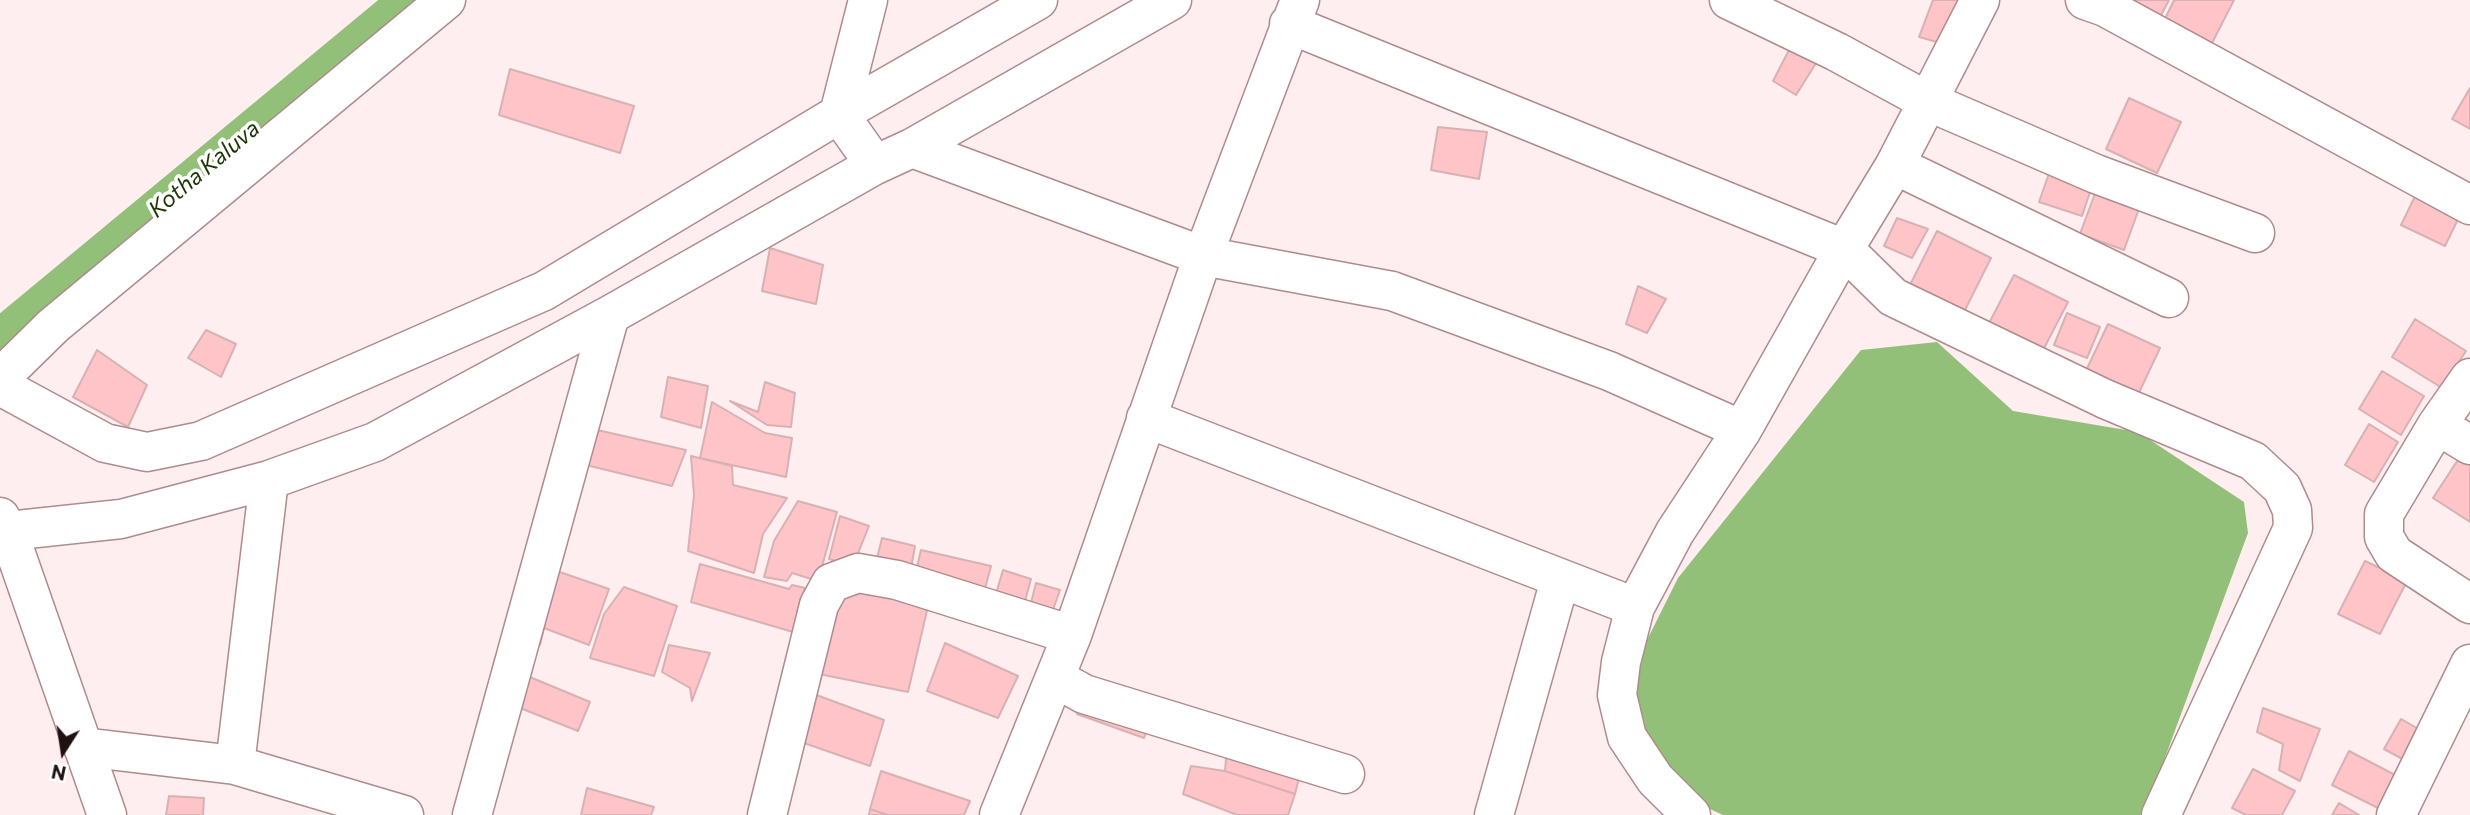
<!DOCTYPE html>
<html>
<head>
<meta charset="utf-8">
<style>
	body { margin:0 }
	#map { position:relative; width:2470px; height:815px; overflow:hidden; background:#feeeef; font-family:Commissioner,sans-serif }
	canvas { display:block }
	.north { position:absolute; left:28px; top:717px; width:70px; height:70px; -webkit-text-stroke:5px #fff; paint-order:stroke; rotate:192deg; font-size:19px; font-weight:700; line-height:28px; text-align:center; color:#201213 }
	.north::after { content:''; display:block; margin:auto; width:24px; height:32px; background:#201213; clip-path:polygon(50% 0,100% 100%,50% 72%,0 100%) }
</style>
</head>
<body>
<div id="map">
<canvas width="2470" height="815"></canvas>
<div class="north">N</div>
</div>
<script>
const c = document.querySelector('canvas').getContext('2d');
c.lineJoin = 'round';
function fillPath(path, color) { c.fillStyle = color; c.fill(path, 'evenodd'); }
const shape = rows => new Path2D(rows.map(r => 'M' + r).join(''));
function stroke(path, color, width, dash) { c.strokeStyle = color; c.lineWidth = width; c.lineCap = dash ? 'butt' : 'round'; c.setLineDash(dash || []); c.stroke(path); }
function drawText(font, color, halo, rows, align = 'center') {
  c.font = font + ' Commissioner,sans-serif'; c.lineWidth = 7; c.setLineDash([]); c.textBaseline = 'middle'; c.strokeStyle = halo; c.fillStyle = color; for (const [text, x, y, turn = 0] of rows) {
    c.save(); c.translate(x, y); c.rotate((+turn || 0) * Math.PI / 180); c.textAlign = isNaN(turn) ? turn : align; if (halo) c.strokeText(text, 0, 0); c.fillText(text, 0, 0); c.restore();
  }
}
const water = shape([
	[1937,342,2013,411,2138,432,2244,502,2248,533,2153,790,2140,815,1723,815,1701,805,1644,748,1626,682,1678,578,1861,350]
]);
const canal = shape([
	[0,338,408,0]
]);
const building = shape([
	[1933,0,1968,0,1944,44,1919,37,1933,0],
	[2118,0,2169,0,2158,21,2118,0],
	[2174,0,2234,0,2207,53,2160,29,2174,0],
	[1789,50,1818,60,1796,95,1773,81,1789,50],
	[510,69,634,106,620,153,499,115,510,69],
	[2470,88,2470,129,2452,119,2470,88],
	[2129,98,2181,122,2157,173,2106,149,2129,98],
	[1438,127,1487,132,1479,179,1431,170,1438,127],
	[2054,159,2096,174,2082,216,2039,202,2054,159],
	[2100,180,2144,195,2124,250,2080,234,2100,180],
	[2420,186,2464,207,2445,246,2401,225,2420,186],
	[1897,218,1928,229,1912,258,1884,246,1897,218],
	[1937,231,1991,258,1963,314,1909,287,1937,231],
	[770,248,823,265,816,304,762,291,770,248],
	[2014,275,2068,302,2041,354,1987,327,2014,275],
	[1638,286,1666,299,1647,333,1626,324,1638,286],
	[2067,313,2100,327,2087,358,2054,345,2067,313],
	[2415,319,2466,351,2442,388,2392,357,2415,319],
	[2108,324,2160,348,2136,399,2084,375,2108,324],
	[206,330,236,344,221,377,188,358,206,330],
	[97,350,147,385,128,427,73,397,97,350],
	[2382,371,2424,396,2401,435,2359,409,2382,371],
	[668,377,708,386,701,428,661,417,668,377],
	[765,382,795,393,791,427,767,425,730,401,758,412,765,382],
	[712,402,765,433,792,438,786,477,700,458,712,402],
	[2369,424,2398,442,2374,482,2345,465,2369,424],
	[597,430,686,450,672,486,586,465,597,430],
	[2463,452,2470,456,2470,522,2433,498,2463,452],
	[691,456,732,466,733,485,787,498,763,534,754,573,688,551,694,495,691,456],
	[798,501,837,512,818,581,792,573,787,581,764,577,774,541,798,501],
	[840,516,869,526,853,566,829,559,840,516],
	[882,538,915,546,909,579,874,571,882,538],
	[921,550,991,566,982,600,914,580,921,550],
	[2365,561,2407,581,2380,634,2338,614,2365,561],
	[700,564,789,589,792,585,805,588,793,632,691,602,700,564],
	[554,570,609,589,589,645,544,628,540,645,531,643,554,570],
	[1003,570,1031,579,1022,612,993,604,1003,570],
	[1036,583,1060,590,1049,621,1028,615,1036,583],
	[842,585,929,602,908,692,814,673,842,585],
	[624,587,677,606,654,676,590,658,604,614,624,587],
	[945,643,1018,676,998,718,927,691,945,643],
	[669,645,710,653,692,701,690,688,662,672,669,645],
	[525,675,590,702,578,731,515,706,525,675],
	[811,693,884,720,870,766,801,742,811,693],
	[1084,694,1152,718,1144,738,1077,714,1084,694],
	[2263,708,2320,729,2300,781,2279,770,2283,744,2257,732,2263,708],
	[2401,719,2424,732,2408,762,2384,749,2401,719],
	[1227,746,1301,770,1295,794,1225,771,1227,746],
	[2349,751,2399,777,2382,810,2332,785,2349,751],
	[1191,766,1225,771,1295,794,1288,815,1237,815,1183,794,1191,766],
	[2253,769,2295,791,2282,815,2246,815,2232,808,2253,769],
	[881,771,970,801,964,815,888,815,870,809,881,771],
	[587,788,654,807,651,815,581,815,587,788],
	[169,796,204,798,203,815,166,815,169,796],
	[2339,803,2359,815,2332,815,2339,803],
	[870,809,888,815,869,815,870,809]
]);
const minor = shape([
	[868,0,839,114,875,165],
	[1729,0,1837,52,1927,101,2096,174,2255,233],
	[2085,0,2105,7,2470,205],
	[1289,24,1844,249,1893,297,2105,399,2253,461,2282,488,2292,510,2293,528,2161,815],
	[912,148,1203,256,1392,291,1609,371,1742,430],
	[1895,165,2169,298],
	[0,378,53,326,446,0],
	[2470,378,2437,425,2384,514,2384,537,2394,554,2470,604],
	[0,386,105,443,147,452,201,441,544,291,839,114,1038,0],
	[1146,418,1635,607],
	[2437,425,2470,445],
	[8,531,121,519,269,480,375,442,610,315,875,165,912,148,1172,0],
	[1055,678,1084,694,1345,774],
	[83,747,235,765,404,815],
	[235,765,269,480],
	[472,815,610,315],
	[767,815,819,605,831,583,858,573,897,580,1072,635],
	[999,815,1072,635,1203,256,1300,0],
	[1494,815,1560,580],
	[1691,815,1655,779,1627,737,1617,695,1621,662,1635,607,1675,532,1742,430,1844,249,1895,165,1980,0],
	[2396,815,2470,664]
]);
const major = shape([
	[0,517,8,531,107,815]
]);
const waterNames = [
	["Kotha Kaluva",204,169,-40]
];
fillPath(water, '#92c079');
stroke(canal, '#92c079', 38);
fillPath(building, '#fec4c8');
stroke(building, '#d8b1b3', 2);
stroke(minor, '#af8b8d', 41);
stroke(major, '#af8b8d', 41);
stroke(minor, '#fff', 38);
stroke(major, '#fff', 38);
drawText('italic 23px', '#193603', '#fff', waterNames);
</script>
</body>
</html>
